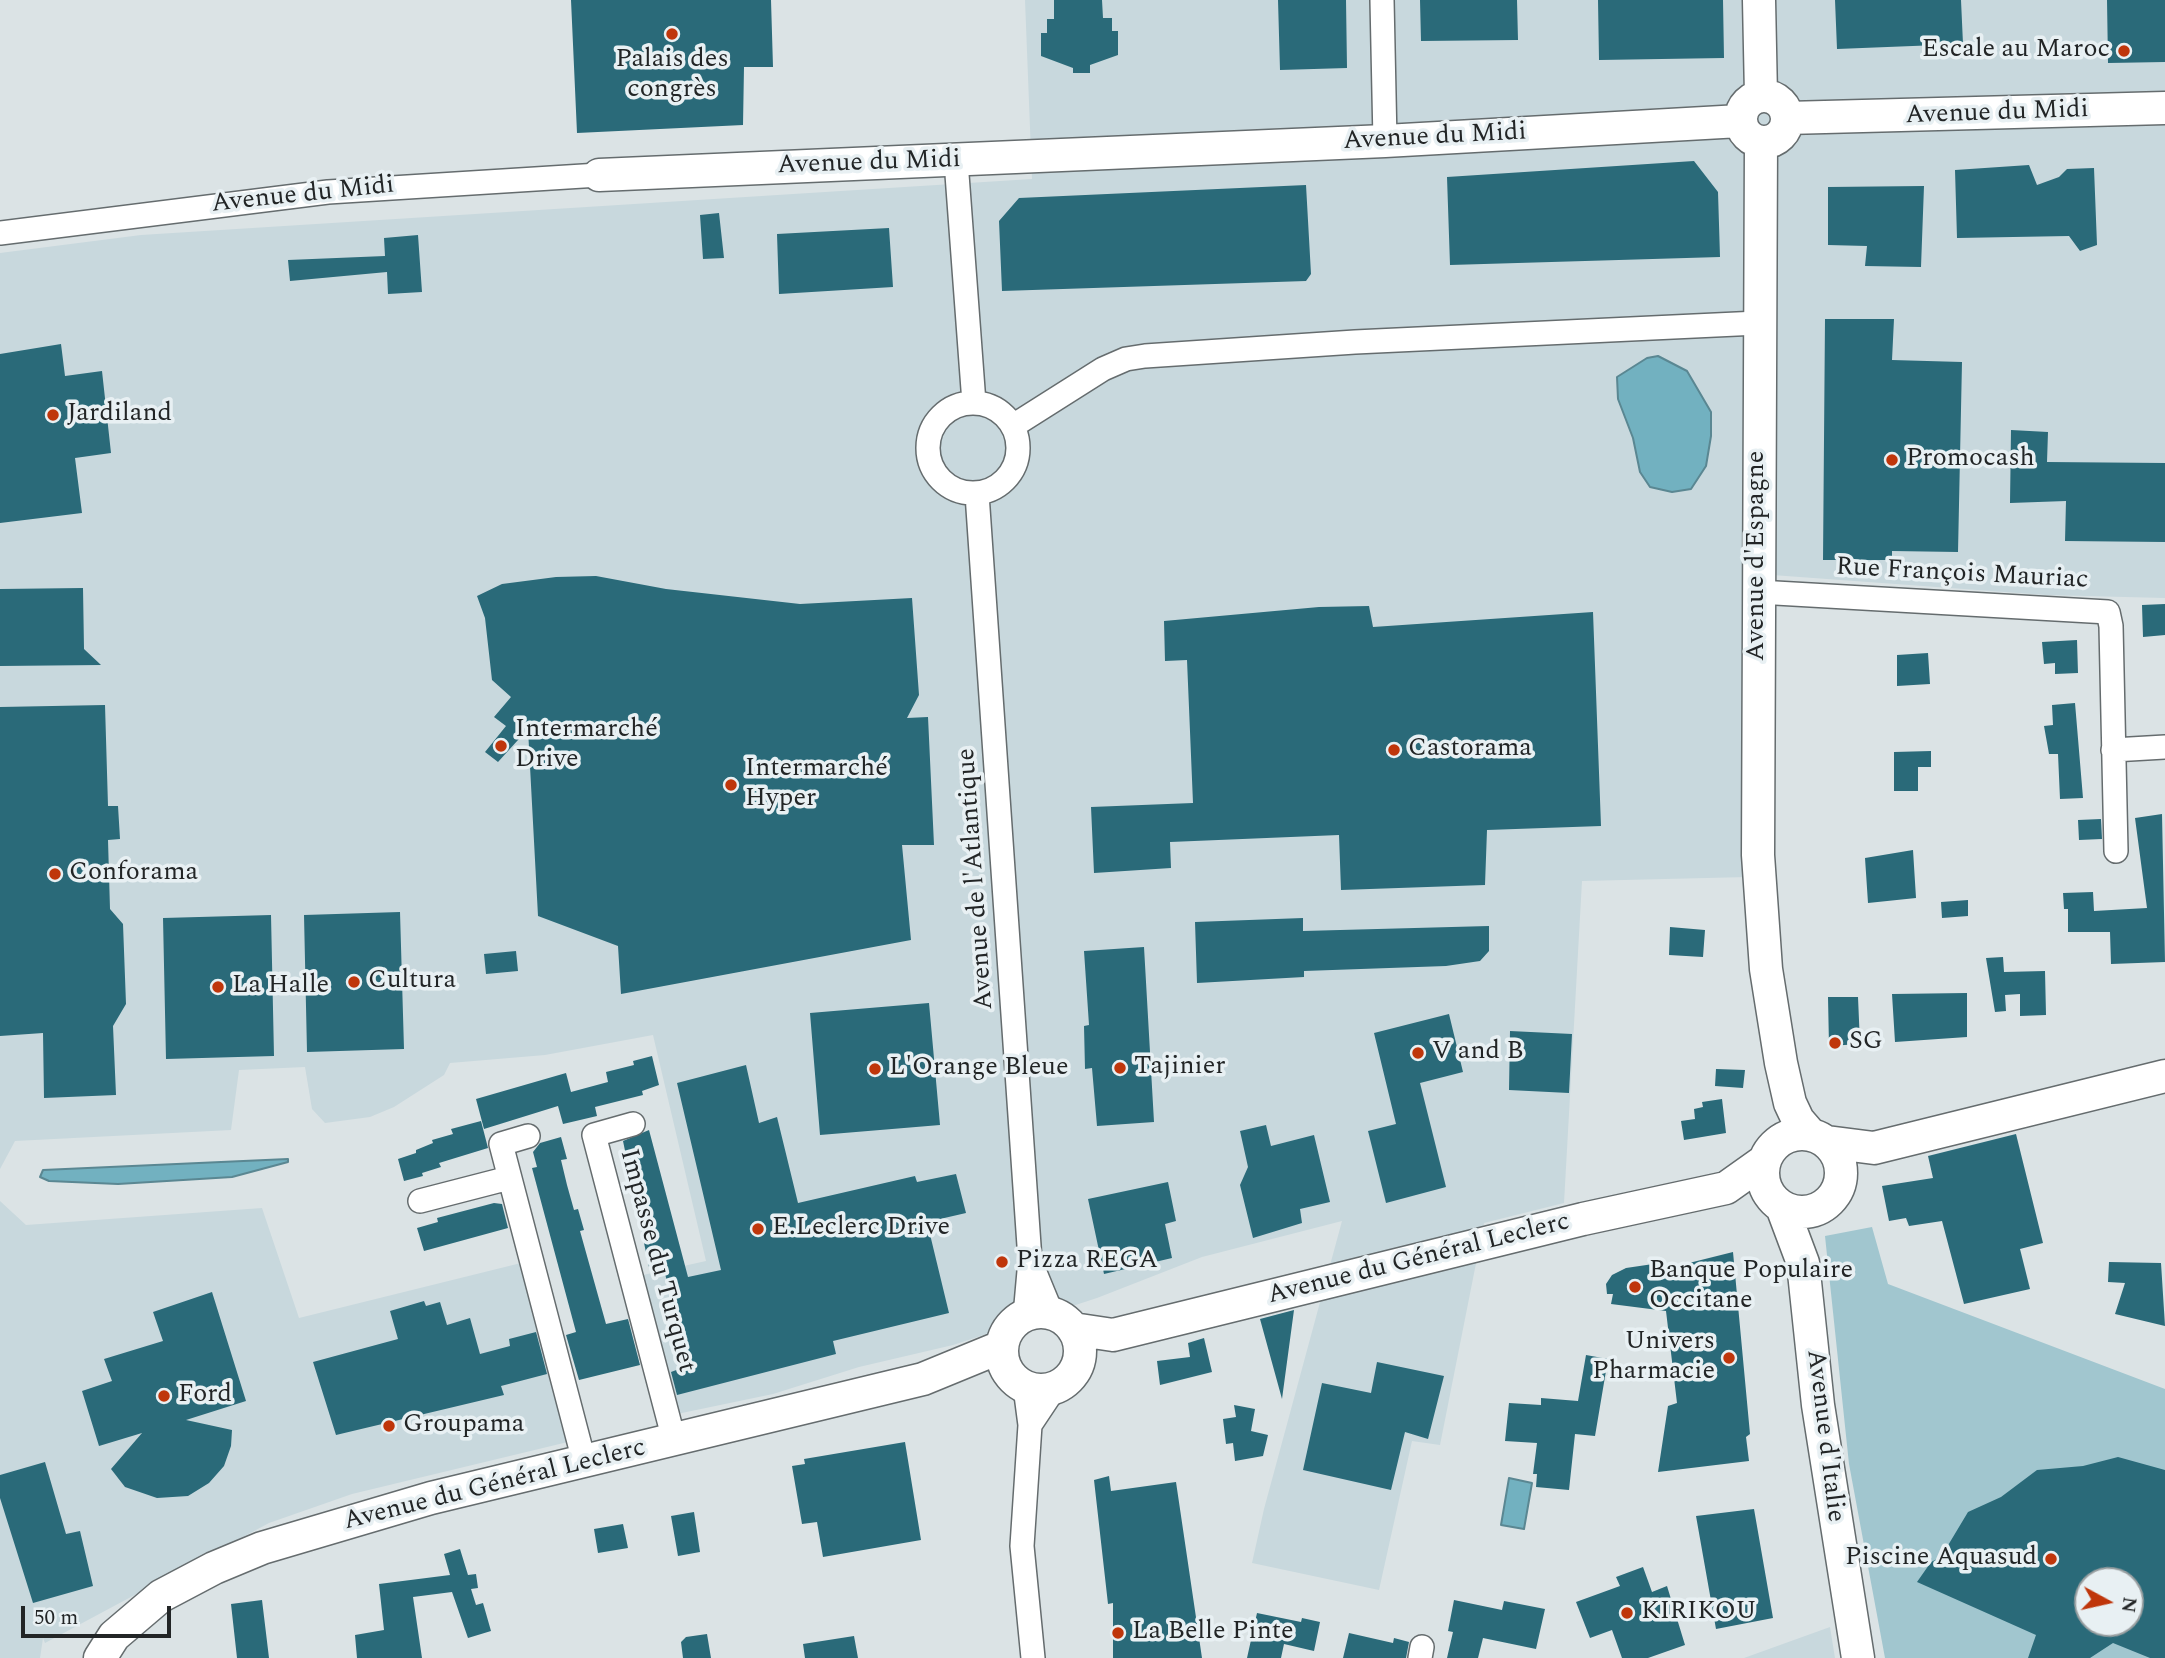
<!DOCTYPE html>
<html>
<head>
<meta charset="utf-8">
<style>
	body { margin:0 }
	#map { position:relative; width:2165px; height:1658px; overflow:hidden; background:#dbe3e5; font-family:Spectral,serif }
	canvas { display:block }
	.north { position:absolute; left:2074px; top:1567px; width:70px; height:70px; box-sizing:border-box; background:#e8f0f3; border:2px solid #999fa1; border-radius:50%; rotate:98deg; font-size:19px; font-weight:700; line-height:28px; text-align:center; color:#222526 }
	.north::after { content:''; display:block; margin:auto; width:24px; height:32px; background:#bf360b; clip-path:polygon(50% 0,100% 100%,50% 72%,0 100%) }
	.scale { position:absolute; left:21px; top:1606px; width:150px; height:32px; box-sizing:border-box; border:4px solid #222526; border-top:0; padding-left:9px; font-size:21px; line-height:24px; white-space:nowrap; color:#222526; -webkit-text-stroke:5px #e8f0f3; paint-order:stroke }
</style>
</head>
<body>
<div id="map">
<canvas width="2165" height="1658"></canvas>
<div class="north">N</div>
<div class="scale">50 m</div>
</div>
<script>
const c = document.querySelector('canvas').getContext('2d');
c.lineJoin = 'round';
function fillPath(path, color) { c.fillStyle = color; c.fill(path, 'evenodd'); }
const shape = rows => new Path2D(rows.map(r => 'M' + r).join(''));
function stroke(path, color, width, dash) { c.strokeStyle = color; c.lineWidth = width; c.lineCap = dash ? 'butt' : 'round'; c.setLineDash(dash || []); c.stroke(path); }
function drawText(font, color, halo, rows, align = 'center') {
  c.font = font + ' Spectral,serif'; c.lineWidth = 7; c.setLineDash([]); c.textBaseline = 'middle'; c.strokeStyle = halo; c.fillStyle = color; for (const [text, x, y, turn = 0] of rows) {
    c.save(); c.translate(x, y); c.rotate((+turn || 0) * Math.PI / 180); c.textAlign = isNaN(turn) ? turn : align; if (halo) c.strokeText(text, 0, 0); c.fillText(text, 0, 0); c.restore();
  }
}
const built = shape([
	[1025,0,2165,0,2165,598,2046,595,1745,573,1748,877,1582,881,1564,1203,1484,1223,1440,1445,1412,1441,1379,1590,1252,1563,1264,1509,1342,1221,1202,1257,1097,1298,953,1345,859,1367,773,1394,677,1414,643,1275,706,1261,653,1035,545,1055,450,1063,444,1075,394,1107,370,1117,325,1123,312,1109,305,1067,239,1070,231,1130,15,1141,0,1169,0,253,141,235,1032,179],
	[0,1201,26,1225,262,1208,299,1318,521,1263,572,1441,352,1494,269,1523,45,1643,43,1638,40,1658,0,1658],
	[1830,1627,1835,1658,1744,1658]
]);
const green = shape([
	[1872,1227,1888,1284,2165,1389,2165,1658,1885,1658,1849,1464,1825,1236],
	[2088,1581,2130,1581,2130,1623,2088,1623]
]);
const water = shape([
	[1658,356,1687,371,1711,412,1711,436,1706,466,1691,489,1672,492,1650,487,1640,472,1633,438,1618,399,1617,377,1647,358,1658,356],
	[288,1159,288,1162,232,1177,118,1184,49,1181,40,1177,43,1170,288,1159],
	[1509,1478,1532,1483,1524,1529,1501,1525,1509,1478]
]);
const building = shape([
	[571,0,771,0,773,67,744,67,743,125,577,133],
	[1054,0,1102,0,1103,18,1112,18,1112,31,1118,31,1118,55,1090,65,1090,73,1073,73,1073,68,1041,56,1041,33,1047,33,1047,19,1054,19],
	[1278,0,1346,0,1347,68,1280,70],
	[1420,0,1517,0,1518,40,1421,41],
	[1598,0,1723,0,1724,58,1599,60],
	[1835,0,1961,0,1963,44,1837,49],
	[2107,0,2165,0,2165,62,2108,63],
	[1694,161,1718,192,1720,257,1450,265,1447,177],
	[2029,165,2037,185,2059,177,2067,169,2094,168,2097,245,2080,251,2069,236,1957,238,1955,170],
	[1306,185,1311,274,1306,281,1002,291,999,221,1019,198],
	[1924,186,1921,267,1865,266,1867,246,1828,245,1828,187],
	[719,213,724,258,703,259,700,215],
	[889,228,893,287,779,294,777,234],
	[418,235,422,292,388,294,387,272,290,281,288,260,385,256,384,238],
	[1825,319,1894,319,1892,360,1962,362,1958,552,1892,551,1892,560,1823,560],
	[61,344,65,376,102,371,111,453,75,458,82,513,0,523,0,354],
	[2011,430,2048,432,2047,462,2165,463,2165,542,2065,541,2066,501,2010,503],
	[596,576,666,589,800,604,912,598,919,695,907,718,928,717,934,845,902,845,911,940,621,994,618,946,538,916,528,729,498,762,485,752,506,726,494,717,511,697,492,680,485,618,477,596,502,584,556,577],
	[83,588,84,649,101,665,0,666,0,589],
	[2165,604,2165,635,2143,637,2142,605],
	[1369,606,1373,627,1593,612,1601,826,1487,830,1485,885,1341,890,1339,835,1170,842,1171,868,1094,873,1091,807,1193,803,1187,660,1165,661,1164,621,1319,607],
	[2077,640,2078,673,2055,674,2055,663,2044,664,2042,642],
	[1928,653,1930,684,1897,686,1897,655],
	[2075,703,2083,798,2060,799,2058,754,2049,754,2044,726,2053,725,2052,705],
	[105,705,108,806,118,806,120,839,108,840,110,909,123,924,126,1004,113,1026,116,1095,44,1098,43,1033,0,1036,0,707],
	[1931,751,1931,767,1918,767,1918,791,1894,791,1894,752],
	[2162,814,2165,962,2111,964,2110,932,2068,932,2068,909,2064,909,2063,893,2093,892,2094,911,2147,908,2135,818],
	[2101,819,2102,839,2079,840,2078,820],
	[1913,850,1916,898,1868,903,1865,858],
	[1968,900,1968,916,1942,918,1941,902],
	[400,912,404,1049,307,1052,304,915],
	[271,915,274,1056,166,1059,163,918],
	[1303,918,1303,931,1489,926,1489,951,1480,961,1446,966,1304,971,1304,977,1197,983,1195,922],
	[1670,927,1705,930,1703,957,1669,955],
	[1144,947,1154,1122,1097,1126,1092,1068,1085,1069,1084,1026,1089,1025,1084,951],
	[516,951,518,971,486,974,484,954],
	[2003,957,2004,972,2045,971,2046,1015,2020,1016,2020,994,2005,995,2006,1011,1995,1012,1986,958],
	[1967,993,1967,1037,1895,1042,1892,994],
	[1828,997,1858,997,1860,1044,1829,1046],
	[929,1003,940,1125,820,1135,810,1013],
	[1449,1014,1463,1072,1420,1083,1446,1187,1386,1203,1368,1131,1396,1124,1374,1033],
	[1510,1031,1572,1034,1569,1093,1509,1090],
	[652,1056,659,1085,642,1091,643,1095,595,1107,597,1116,563,1124,558,1106,484,1129,476,1099,566,1073,571,1092,608,1082,606,1072,634,1065,633,1061],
	[746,1065,759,1123,777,1117,798,1203,915,1176,917,1182,956,1174,966,1213,927,1222,949,1313,833,1341,836,1354,677,1395,671,1372,679,1369,672,1341,679,1336,677,1324,663,1265,649,1267,623,1141,649,1130,688,1277,721,1270,677,1083],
	[1716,1069,1745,1070,1743,1088,1715,1086],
	[1722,1099,1726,1133,1684,1140,1681,1121,1695,1119,1694,1109,1703,1107,1702,1102],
	[481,1121,488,1148,439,1163,441,1167,422,1173,423,1176,404,1181,398,1159,416,1153,416,1150,433,1143,432,1140,453,1134,451,1129],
	[1266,1125,1271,1146,1314,1135,1330,1202,1300,1209,1302,1223,1253,1238,1240,1185,1248,1167,1240,1131],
	[2016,1134,2043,1243,2020,1249,2030,1289,1964,1304,1942,1221,1909,1226,1906,1218,1889,1221,1882,1186,1933,1178,1928,1156],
	[561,1137,567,1159,561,1160,567,1185,574,1210,578,1209,584,1230,580,1231,606,1324,628,1319,640,1365,579,1380,566,1335,576,1332,532,1168,537,1167,533,1152,540,1143],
	[1168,1182,1176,1221,1165,1224,1172,1258,1104,1274,1088,1199],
	[494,1203,502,1204,508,1228,424,1251,417,1228,438,1222,437,1218],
	[1733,1252,1750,1434,1746,1437,1749,1461,1658,1472,1668,1406,1677,1403,1666,1311,1611,1304,1613,1294,1607,1294,1606,1284,1612,1275,1626,1268,1660,1263,1661,1270],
	[2109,1262,2161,1263,2165,1326,2115,1314,2125,1283,2108,1282],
	[212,1292,246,1401,186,1420,232,1430,231,1446,224,1466,209,1483,188,1496,157,1498,125,1487,111,1469,142,1433,99,1446,82,1391,112,1381,104,1359,163,1341,153,1312],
	[424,1301,426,1306,440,1302,447,1325,470,1318,480,1354,510,1346,509,1339,536,1332,547,1374,501,1386,504,1395,336,1435,313,1362,398,1339,390,1311],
	[1294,1310,1282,1399,1260,1319],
	[1204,1338,1212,1372,1160,1385,1157,1361,1190,1357,1188,1343],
	[1586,1355,1608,1359,1595,1436,1575,1434,1569,1490,1536,1487,1537,1474,1533,1474,1537,1443,1505,1441,1509,1403,1541,1405,1541,1398,1578,1401],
	[1377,1362,1444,1376,1428,1439,1405,1432,1391,1490,1303,1470,1322,1383,1371,1393],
	[1234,1405,1255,1409,1251,1431,1268,1435,1263,1456,1235,1461,1233,1443,1226,1444,1223,1419,1236,1417],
	[905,1442,921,1540,823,1557,817,1522,802,1524,792,1466,805,1464,804,1459],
	[2118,1457,2165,1470,2165,1658,2150,1658,2113,1643,2090,1658,2028,1658,2036,1635,1917,1582,1931,1562,1941,1557,1968,1512,2001,1497,2037,1470,2083,1466],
	[2088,1581,2130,1581,2130,1623,2088,1623],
	[45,1462,66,1534,80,1531,93,1586,33,1603,0,1498,0,1475],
	[1109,1476,1111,1491,1176,1482,1202,1658,1113,1658,1113,1603,1108,1604,1094,1480],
	[1754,1509,1773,1618,1716,1629,1696,1516],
	[694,1512,700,1552,678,1556,671,1516],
	[623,1524,628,1548,598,1553,594,1529],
	[460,1549,468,1575,476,1574,478,1588,471,1589,476,1605,483,1603,491,1631,468,1638,452,1592,413,1597,422,1658,357,1658,355,1635,384,1630,379,1584,450,1575,444,1554],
	[1643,1567,1652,1592,1667,1586,1685,1645,1648,1658,1622,1658,1612,1630,1590,1638,1576,1602,1620,1586,1616,1577],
	[262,1600,269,1658,237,1658,231,1604],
	[1454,1600,1502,1610,1504,1601,1545,1609,1536,1649,1483,1638,1478,1658,1447,1658,1453,1632,1448,1631],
	[1257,1613,1301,1622,1302,1618,1320,1622,1314,1651,1284,1644,1281,1658,1247,1658],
	[1349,1633,1393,1643,1394,1638,1409,1642,1406,1658,1343,1658],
	[707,1634,711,1658,683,1658,681,1642,686,1637],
	[854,1636,858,1658,805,1658,803,1644]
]);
const street = shape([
	[1382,0,1385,141],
	[956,161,974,403],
	[0,233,328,192,599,175],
	'928 448a45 45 0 1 1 90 0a45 45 0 1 1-90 0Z',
	[1013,426,1103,369,1126,359,1145,356,1355,342,1758,323],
	[977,494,1030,1260,1025,1316],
	[1758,592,2108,612,2111,626,2116,851],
	[2113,750,2165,747],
	[633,1124,594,1135,674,1440],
	[528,1136,501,1144,584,1461],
	[420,1201,509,1178],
	[1031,1263,1052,1314],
	[1025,1387,1030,1425,1022,1546,1033,1658],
	[1030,1425,1054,1389],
	[1420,1658,1422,1647]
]);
const secondary = shape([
	[1759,0,1761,96],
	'1741 119a23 23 0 1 1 46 0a23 23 0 1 1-46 0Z',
	[1787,118,2165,108],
	[1761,142,1758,855,1766,969,1781,1063,1790,1103,1798,1120,1811,1135],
	[599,175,1385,141,1740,121],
	'1763 1173a39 39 0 1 1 78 0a39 39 0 1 1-78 0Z',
	[1827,1142,1874,1148,2165,1076],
	[1782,1207,1803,1263,1818,1405,1858,1658],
	'1002 1351a39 39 0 1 1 78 0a39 39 0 1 1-78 0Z',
	[1073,1329,1113,1335,1583,1219,1726,1188,1764,1161],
	[100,1658,114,1636,161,1596,214,1568,262,1548,431,1498,923,1379,1001,1347]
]);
const markers = [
	[672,34,7,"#bf360b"],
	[2124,51,7,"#bf360b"],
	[53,415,7,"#bf360b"],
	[1892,460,7,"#bf360b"],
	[501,746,7,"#bf360b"],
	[1394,750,7,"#bf360b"],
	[731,785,7,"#bf360b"],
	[55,874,7,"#bf360b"],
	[354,982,7,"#bf360b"],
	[218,987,7,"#bf360b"],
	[1835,1043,7,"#bf360b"],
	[1418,1053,7,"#bf360b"],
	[1120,1068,7,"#bf360b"],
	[875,1069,7,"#bf360b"],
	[758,1229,7,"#bf360b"],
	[1002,1262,7,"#bf360b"],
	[1635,1287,7,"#bf360b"],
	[1729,1358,7,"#bf360b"],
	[164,1396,7,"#bf360b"],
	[389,1426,7,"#bf360b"],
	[2051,1559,7,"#bf360b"],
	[1627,1613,7,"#bf360b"],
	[1118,1633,7,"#bf360b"]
];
const poiNames = [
	["Escale au Maroc",2110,51,"right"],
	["Palais des",672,61,"center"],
	["congrès",672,91,"center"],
	["Jardiland",67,415],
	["Promocash",1906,460],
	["Intermarché",515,731],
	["Drive",515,761],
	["Castorama",1408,750],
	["Intermarché",745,770],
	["Hyper",745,800],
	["Conforama",69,874],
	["Cultura",368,982],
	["La Halle",232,987],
	["SG",1849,1043],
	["V and B",1432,1053],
	["Tajinier",1134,1068],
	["L'Orange Bleue",889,1069],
	["E.Leclerc Drive",772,1229],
	["Pizza REGA",1016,1262],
	["Banque Populaire",1649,1272],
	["Occitane",1649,1302],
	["Univers",1715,1343,"right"],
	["Pharmacie",1715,1373,"right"],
	["Ford",178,1396],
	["Groupama",403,1426],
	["Piscine Aquasud",2037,1559,"right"],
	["KIRIKOU",1641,1613],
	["La Belle Pinte",1132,1633]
];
const streetNames = [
	["Avenue du Midi",1997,114,-2],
	["Avenue du Midi",1435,138,-3],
	["Avenue du Midi",869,164,-2],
	["Avenue du Midi",303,196,-6],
	["Avenue d'Espagne",1758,556,-90],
	["Rue François Mauriac",1962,575,3],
	["Avenue de l'Atlantique",977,879,-94],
	["Avenue du Général Leclerc",1419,1260,-14],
	["Impasse du Turquet",656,1261,75],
	["Avenue d'Italie",1824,1436,83],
	["Avenue du Général Leclerc",495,1486,-14]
];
fillPath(built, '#c8d8dd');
fillPath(green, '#a1c6cf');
fillPath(water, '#72b1c0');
stroke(water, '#5a8792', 2);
fillPath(building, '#2a6a79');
stroke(street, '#656c6e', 26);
stroke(secondary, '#656c6e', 35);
stroke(street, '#fff', 23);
stroke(secondary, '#fff', 32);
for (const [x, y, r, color] of markers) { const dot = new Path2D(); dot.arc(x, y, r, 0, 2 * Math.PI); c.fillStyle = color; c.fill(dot); stroke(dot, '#e8f0f3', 2.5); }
drawText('26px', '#222526', '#e8f0f3', poiNames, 'left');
drawText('26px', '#222526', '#e8f0f3', streetNames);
</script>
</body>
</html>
